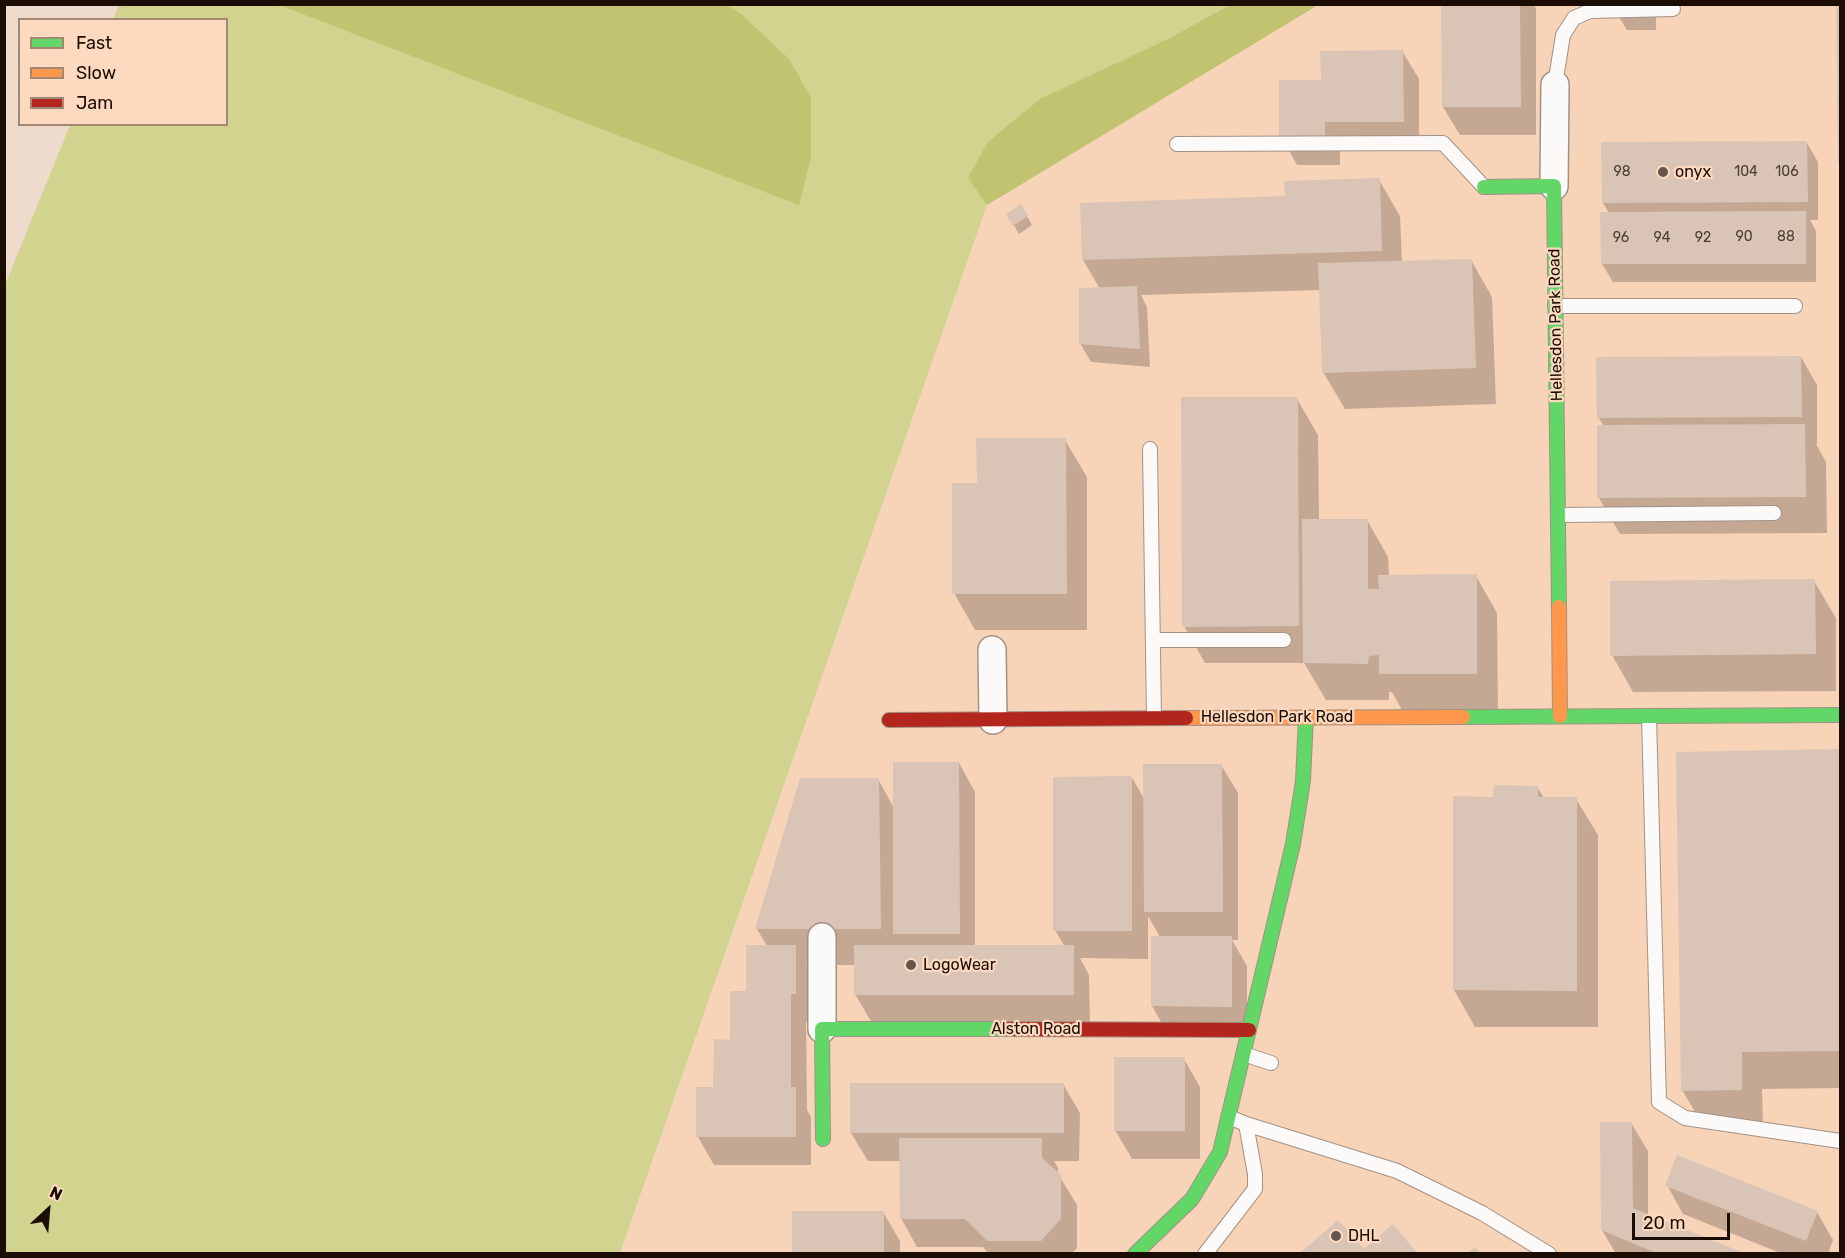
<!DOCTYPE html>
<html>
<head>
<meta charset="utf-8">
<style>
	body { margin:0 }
	#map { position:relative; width:1845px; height:1258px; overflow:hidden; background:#eedbcd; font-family:Rubik,sans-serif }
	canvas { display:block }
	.frame { position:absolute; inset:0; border:6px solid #1c0d04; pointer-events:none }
	.legend { position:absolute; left:18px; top:18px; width:210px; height:108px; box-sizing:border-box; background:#fcd9bf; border:2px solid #a28774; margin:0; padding:8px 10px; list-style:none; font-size:18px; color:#1c0d04 }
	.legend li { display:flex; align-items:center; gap:12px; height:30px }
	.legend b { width:30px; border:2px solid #a28774 }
	.north { position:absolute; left:18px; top:1180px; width:60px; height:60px; -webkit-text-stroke:4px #fcd9bf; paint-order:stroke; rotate:26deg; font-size:16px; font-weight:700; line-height:24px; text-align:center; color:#1c0d04 }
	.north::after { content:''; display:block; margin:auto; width:21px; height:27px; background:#1c0d04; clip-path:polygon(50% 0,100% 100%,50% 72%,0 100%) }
	.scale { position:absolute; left:1632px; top:1213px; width:98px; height:27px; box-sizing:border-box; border:3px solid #1c0d04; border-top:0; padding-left:8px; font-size:18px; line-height:21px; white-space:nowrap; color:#1c0d04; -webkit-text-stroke:4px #fcd9bf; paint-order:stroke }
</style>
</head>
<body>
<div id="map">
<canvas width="1845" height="1258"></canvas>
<div class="frame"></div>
<ul class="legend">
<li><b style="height:8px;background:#63d668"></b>Fast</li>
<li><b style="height:8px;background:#ff974d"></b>Slow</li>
<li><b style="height:8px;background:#b3261e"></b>Jam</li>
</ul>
<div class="north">N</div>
<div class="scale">20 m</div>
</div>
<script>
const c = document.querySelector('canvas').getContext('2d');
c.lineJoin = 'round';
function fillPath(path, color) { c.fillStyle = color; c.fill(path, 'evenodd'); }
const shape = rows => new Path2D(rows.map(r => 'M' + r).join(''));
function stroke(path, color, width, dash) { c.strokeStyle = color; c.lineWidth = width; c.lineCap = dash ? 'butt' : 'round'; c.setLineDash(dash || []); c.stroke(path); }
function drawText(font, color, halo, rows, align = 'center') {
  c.font = font + ' Rubik,sans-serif'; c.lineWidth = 4.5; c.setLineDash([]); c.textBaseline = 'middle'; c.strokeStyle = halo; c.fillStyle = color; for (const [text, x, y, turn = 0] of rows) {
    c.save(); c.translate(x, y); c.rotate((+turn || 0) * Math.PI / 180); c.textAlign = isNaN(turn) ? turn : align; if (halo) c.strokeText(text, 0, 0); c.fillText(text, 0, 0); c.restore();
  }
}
const built = shape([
	[1318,5,1840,5,1840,1253,620,1254,987,205]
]);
const green = shape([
	[119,5,1318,5,987,205,620,1253,5,1254,5,285,70,125,226,124,226,20,113,19]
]);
const forest = shape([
	[1232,4,1318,5,987,205,968,178,988,142,1040,99,1170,38],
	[279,5,726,5,741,14,789,59,811,98,811,157,799,205]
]);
const shadow = shape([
	[1443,4,1533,4,1536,8,1536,135,1460,135,1443,107],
	[1599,4,1720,4,1720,6,1656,6,1656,30,1627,30,1613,7],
	[1837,4,1840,4,1840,204],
	[1402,51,1419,79,1419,149,1340,150,1340,165,1297,165,1281,136,1322,81],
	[1807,143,1818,162,1818,220,1810,220,1816,231,1816,282,1613,282,1602,264,1609,213,1603,203],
	[1379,180,1400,216,1402,262,1471,260,1492,297,1496,404,1345,409,1323,372,1321,290,1141,295,1147,307,1150,367,1091,362,1080,343,1100,289,1083,260],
	[1021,206,1032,225,1019,234,1008,215],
	[1801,357,1817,385,1817,444,1816,444,1826,462,1827,533,1620,534,1599,498,1604,426,1598,417],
	[1297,399,1318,435,1319,520,1367,520,1388,557,1389,576,1476,576,1497,613,1498,710,1402,710,1392,692,1389,692,1389,700,1326,700,1304,663,1205,663,1184,626],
	[1065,440,1087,477,1087,630,975,630,954,593,978,485],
	[1814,581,1836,618,1836,691,1633,692,1612,655],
	[1840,751,1840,1088,1762,1089,1763,1126,1704,1127,1682,1090,1677,753],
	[959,763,975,792,975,947,1065,947,1055,930,1132,778,1145,800,1221,765,1238,793,1238,940,1232,940,1247,966,1247,1034,1168,1034,1152,1006,1152,937,1160,937,1148,916,1148,959,1080,958,1089,975,1090,1023,872,1023,855,994,855,965,806,965,811,974,811,1022,806,1022,807,1110,811,1117,811,1165,714,1165,698,1137,747,992,767,946,757,929,878,779,894,808],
	[1537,787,1544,798,1576,799,1598,835,1598,1027,1475,1027,1454,990,1495,798],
	[1184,1059,1200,1087,1200,1159,1132,1159,1115,1130],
	[1063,1084,1080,1113,1079,1161,1054,1161,1058,1168,1058,1174,1077,1205,1077,1248,1071,1254,989,1254,983,1247,917,1247,901,1218,901,1161,868,1161,851,1133],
	[1631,1123,1648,1151,1648,1216,1742,1254,1616,1254,1602,1230],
	[1667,1185,1817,1212,1833,1240,1828,1254,1783,1254,1683,1214],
	[883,1212,900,1241,900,1254,794,1254]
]);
const building = shape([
	[1836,4,1840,4,1840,162,1838,162],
	[1441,5,1520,5,1521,107,1442,107],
	[1403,50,1404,122,1325,122,1325,137,1279,137,1279,80,1321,80,1320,51],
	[1807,141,1808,202,1602,203,1601,142],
	[1380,178,1382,251,1082,260,1080,203,1285,196,1284,181],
	[1021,204,1028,216,1013,226,1006,214],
	[1806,211,1806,264,1601,264,1600,212],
	[1472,259,1476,368,1322,373,1318,263],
	[1137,286,1140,349,1079,344,1079,288],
	[1801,356,1802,417,1597,418,1596,357],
	[1181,397,1298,397,1299,626,1182,627],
	[1805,424,1806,497,1597,498,1597,425],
	[976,438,1066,438,1067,594,952,594,952,483,977,483],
	[1302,519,1368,519,1368,589,1379,589,1378,575,1477,574,1477,674,1379,674,1379,655,1369,656,1368,664,1303,663],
	[1815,579,1816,654,1610,656,1610,581],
	[1840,749,1840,1051,1742,1052,1742,1090,1681,1091,1676,752],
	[893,762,959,762,960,934,893,934],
	[1143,764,1222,764,1223,912,1144,912],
	[1132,776,1132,931,1053,931,1053,777],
	[800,778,879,778,881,929,755,929],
	[1494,785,1538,786,1538,797,1577,797,1577,991,1453,990,1453,796,1493,797],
	[1151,936,1232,936,1232,1007,1151,1006],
	[746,945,796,945,796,994,791,994,791,1087,796,1087,796,1137,696,1137,696,1087,713,1087,714,1039,730,1040,730,991,746,991],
	[854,945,1074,945,1074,995,854,995],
	[1114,1057,1185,1057,1185,1131,1114,1131],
	[850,1083,1064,1083,1064,1133,850,1133],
	[1600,1122,1632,1122,1633,1208,1746,1254,1659,1254,1601,1230],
	[899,1138,1042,1138,1042,1158,1061,1175,1061,1219,1041,1241,987,1241,965,1219,900,1219],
	[1677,1155,1818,1211,1806,1241,1665,1186],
	[792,1211,884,1211,884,1254,792,1254],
	[1338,1220,1364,1249,1393,1224,1418,1254,1299,1254],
	[1475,1247,1481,1254,1467,1254]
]);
const lane = shape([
	[1555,85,1563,35,1574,18,1590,11,1673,9],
	[1177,144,1443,143,1484,187],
	[1555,306,1795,306],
	[1150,449,1154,718],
	[1558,515,1774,513],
	[1153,640,1284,640],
	[1649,716,1659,1102,1685,1118,1840,1141],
	[1244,1054,1271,1063],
	[1229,1117,1246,1124,1397,1171,1482,1213,1549,1254],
	[1205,1254,1255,1189,1255,1174,1246,1124]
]);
const street = shape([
	[1554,186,1555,85],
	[992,650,993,720],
	[822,1029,822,937]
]);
const fast = shape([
	[1484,187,1554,186,1559,607],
	[1463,717,1840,715],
	[823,1139,822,1029,1003,1029],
	[1135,1254,1192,1199,1220,1152,1293,844,1303,781,1306,717]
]);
const slow = shape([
	[1559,607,1560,716],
	[1186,718,1463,717]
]);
const jam = shape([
	[889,720,1186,718],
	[1003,1029,1249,1030]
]);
const markers = [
	[1663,172,6,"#66554a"],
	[911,965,6,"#66554a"],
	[1336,1236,6,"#66554a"]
];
const numberNames = [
	["98",1622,172],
	["104",1746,172],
	["106",1787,172],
	["90",1744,237],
	["88",1786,237],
	["96",1621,238],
	["94",1662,238],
	["92",1703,238]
];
const poiNames = [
	["onyx",1675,172],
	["LogoWear",923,965],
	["DHL",1348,1236]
];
const streetNames = [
	["Hellesdon Park Road",1556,325,-91],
	["Hellesdon Park Road",1277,717],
	["Alston Road",1036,1029]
];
fillPath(built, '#f7d3b8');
fillPath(green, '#d1d38e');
fillPath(forest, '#c1c370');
fillPath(shadow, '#0003');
fillPath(building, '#d9c4b6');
stroke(lane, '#a29286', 16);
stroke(street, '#a29286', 30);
stroke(fast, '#a29286', 16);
stroke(slow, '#a29286', 16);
stroke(jam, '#a29286', 16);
stroke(lane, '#fcfaf8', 14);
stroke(street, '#fcfaf8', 27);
stroke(fast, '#63d668', 14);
stroke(slow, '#ff974d', 14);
stroke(jam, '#b3261e', 14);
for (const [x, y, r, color] of markers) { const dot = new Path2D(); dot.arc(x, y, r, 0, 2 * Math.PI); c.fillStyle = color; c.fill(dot); stroke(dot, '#fcd9bf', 2); }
drawText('14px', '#4d3d32', null, numberNames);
drawText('16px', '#1c0d04', '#fcd9bf', poiNames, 'left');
drawText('16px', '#1c0d04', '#fcd9bf', streetNames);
</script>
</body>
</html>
